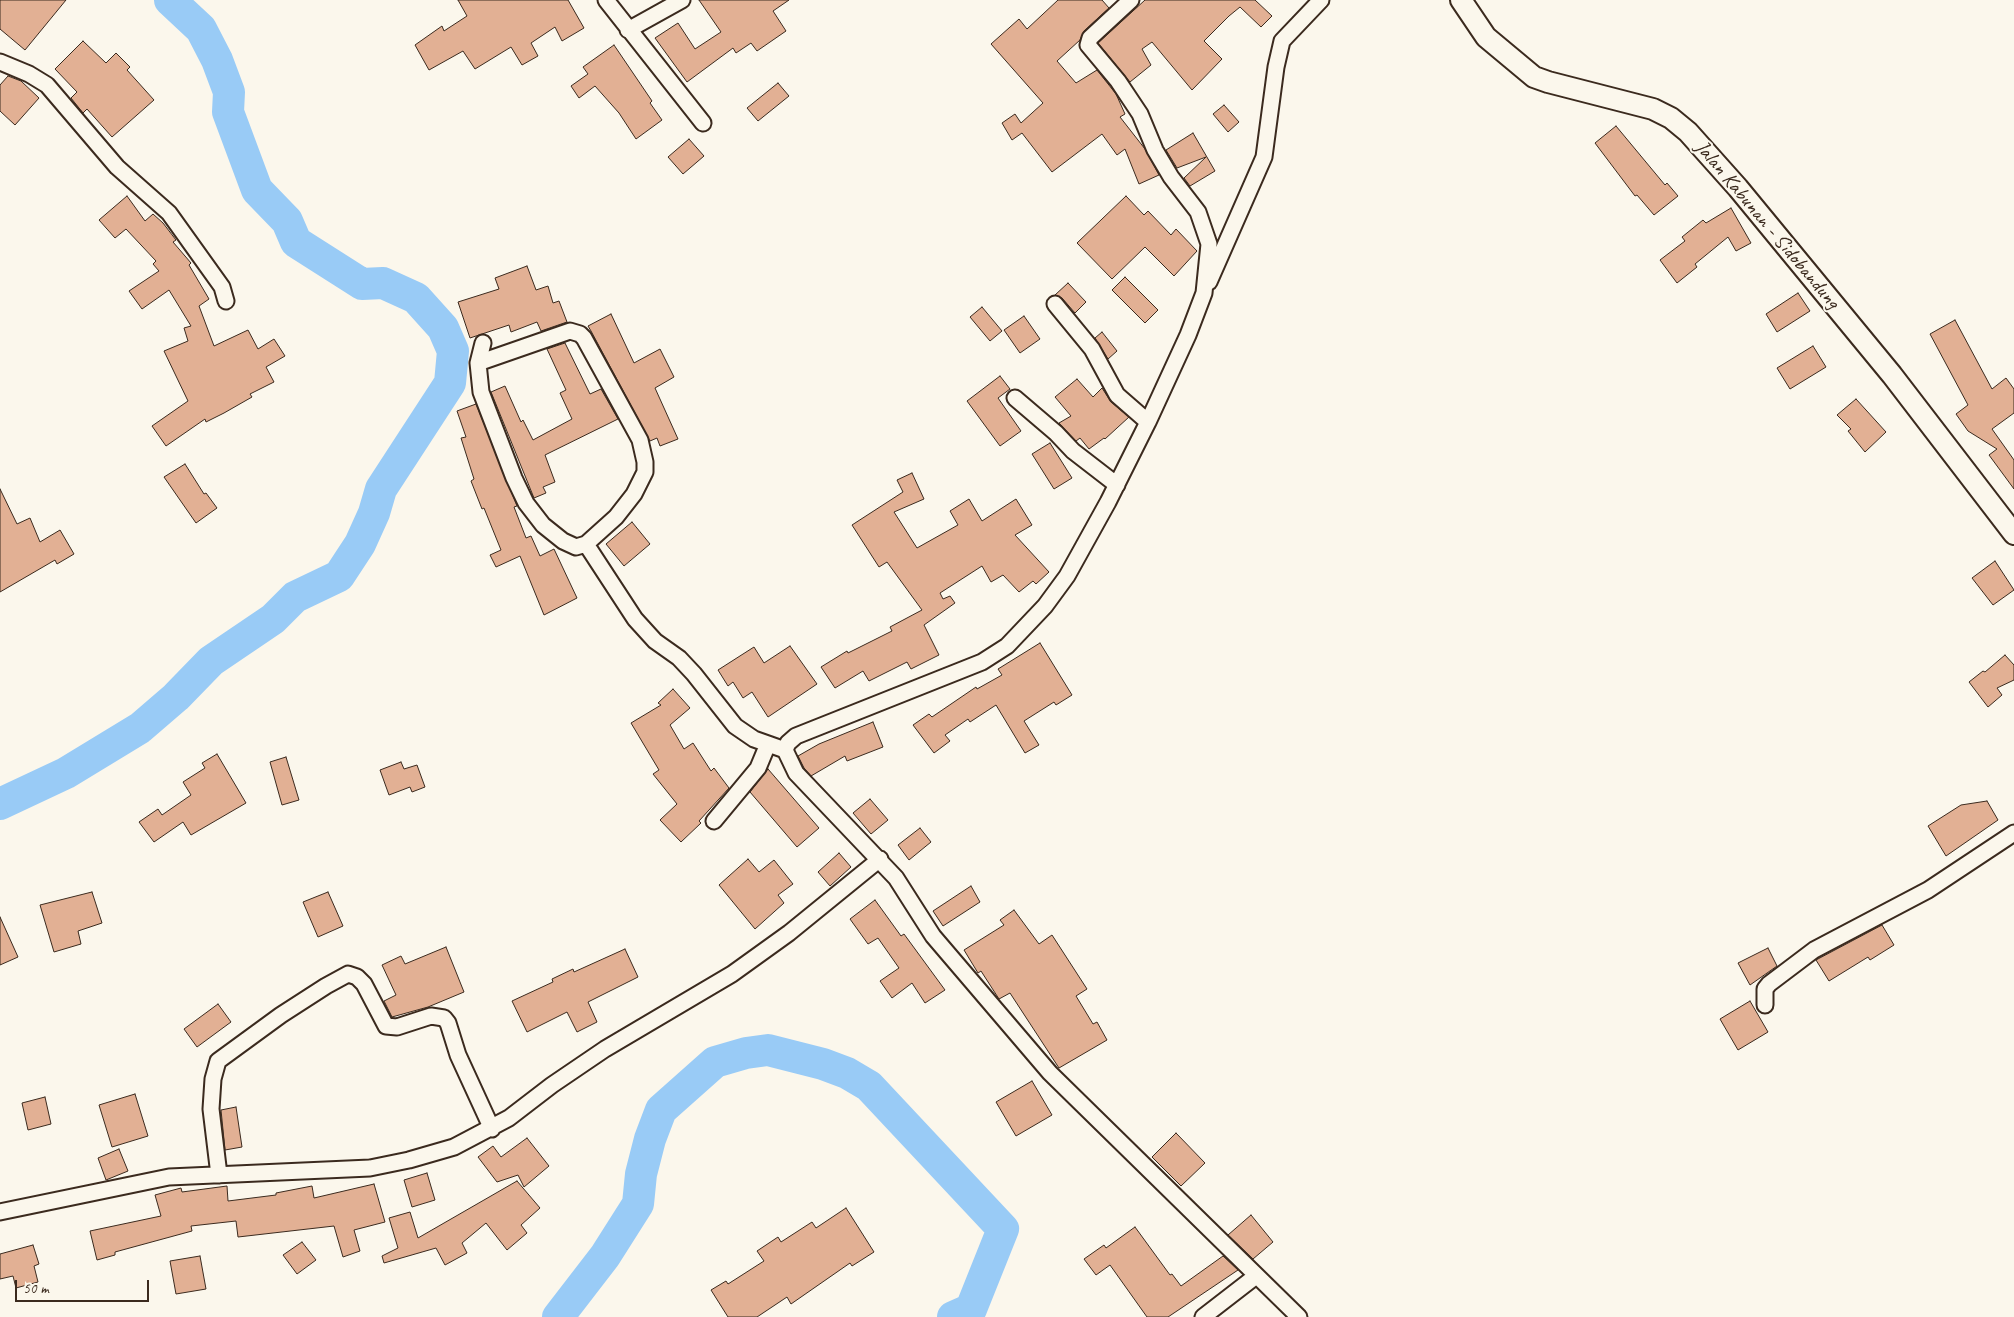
<!DOCTYPE html>
<html>
<head>
<meta charset="utf-8">
<style>
	body { margin:0 }
	#map { position:relative; width:2014px; height:1317px; overflow:hidden; background:#fbf7ec; font-family:Caveat,sans-serif }
	canvas { display:block }
	.scale { position:absolute; left:15px; top:1280px; width:134px; height:22px; box-sizing:border-box; border:2px solid #3b2a1e; border-top:0; padding-left:6px; font-size:15px; line-height:18px; white-space:nowrap; color:#3b2a1e; -webkit-text-stroke:4px #fbf7ec; paint-order:stroke }
</style>
</head>
<body>
<div id="map">
<canvas width="2014" height="1317"></canvas>
<div class="scale">50 m</div>
</div>
<script>
const c = document.querySelector('canvas').getContext('2d');
c.lineJoin = 'round';
const shape = rows => new Path2D(rows.map(r => 'M' + r).join(''));
function stroke(path, color, width, dash) { c.strokeStyle = color; c.lineWidth = width; c.lineCap = dash ? 'butt' : 'round'; c.setLineDash(dash || []); c.stroke(path); }
function fillPath(path, color) { c.fillStyle = color; c.fill(path, 'evenodd'); }
function drawText(font, color, halo, rows, align = 'center') {
  c.font = font + ' Caveat,sans-serif'; c.lineWidth = 4; c.setLineDash([]); c.textBaseline = 'middle'; c.strokeStyle = halo; c.fillStyle = color; for (const [text, x, y, turn = 0] of rows) {
    c.save(); c.translate(x, y); c.rotate((+turn || 0) * Math.PI / 180); c.textAlign = isNaN(turn) ? turn : align; if (halo) c.strokeText(text, 0, 0); c.fillText(text, 0, 0); c.restore();
  }
}
const river = shape([
	[0,804,66,773,140,728,176,697,211,661,273,619,295,597,339,576,360,544,374,513,381,489,450,383,453,351,443,328,416,298,383,283,362,284,296,242,287,221,257,190,228,112,229,92,217,60,201,29,170,0],
	[558,1317,605,1256,638,1204,641,1174,650,1139,661,1110,715,1062,746,1053,768,1050,823,1064,847,1073,869,1086,1003,1229,971,1309,953,1317]
]);
const building = shape([
	[0,0,66,0,25,50,0,29,0,0],
	[458,0,568,0,584,28,562,41,555,27,531,43,538,56,522,65,511,47,475,69,463,51,429,70,415,45,442,26,444,31,467,16,458,0],
	[699,0,789,0,773,11,786,31,757,51,751,43,736,53,733,48,687,82,655,38,678,23,695,49,721,32,699,0],
	[1058,0,1102,0,1109,8,1084,31,1080,40,1057,61,1076,83,1097,70,1116,94,1125,114,1120,117,1145,149,1159,175,1139,184,1125,149,1117,155,1102,134,1052,172,1022,133,1012,140,1002,123,1015,114,1021,123,1043,103,991,44,1019,19,1027,29,1058,0],
	[1145,0,1255,0,1272,16,1261,27,1240,7,1229,16,1204,41,1222,59,1192,90,1152,42,1142,49,1151,65,1130,82,1098,43,1145,0],
	[83,41,106,63,116,53,130,67,127,70,154,100,112,137,87,109,83,113,71,98,77,92,55,69,83,41],
	[614,45,652,101,650,103,662,120,636,139,619,113,595,86,579,98,571,86,588,74,583,67,614,45],
	[8,76,21,81,39,98,15,125,0,111,0,85,8,76],
	[778,83,789,96,758,121,747,108,778,83],
	[1224,105,1239,122,1228,132,1213,114,1224,105],
	[1616,126,1665,185,1667,183,1678,196,1654,215,1637,195,1635,196,1595,143,1616,126],
	[1193,133,1215,171,1190,186,1184,178,1206,157,1177,168,1166,150,1193,133],
	[689,139,704,156,683,174,668,157,689,139],
	[127,196,145,221,153,214,163,223,176,240,173,242,191,263,189,265,209,299,199,306,214,346,248,330,258,349,274,339,285,356,266,367,274,382,250,394,252,397,224,413,206,422,205,419,166,446,152,426,188,401,164,351,188,341,184,328,191,326,169,290,142,309,129,291,159,271,153,264,156,261,126,229,115,238,99,220,127,196],
	[1126,196,1144,215,1148,211,1171,235,1176,229,1197,251,1174,276,1145,247,1112,279,1077,243,1126,196],
	[1731,208,1751,243,1736,251,1728,237,1695,264,1697,267,1677,283,1660,260,1685,241,1682,237,1703,220,1706,223,1731,208],
	[527,266,536,290,548,286,553,303,559,301,567,322,541,331,537,322,511,332,509,325,470,338,458,302,499,289,495,278,527,266],
	[1125,277,1158,310,1145,323,1112,290,1125,277],
	[1068,283,1086,302,1075,313,1062,298,1055,295,1068,283],
	[1798,293,1810,311,1777,332,1766,314,1798,293],
	[982,307,1002,331,990,341,970,317,982,307],
	[611,314,634,363,660,349,674,377,655,388,678,439,660,446,657,438,650,441,591,331,588,326,611,314],
	[1024,316,1040,339,1020,353,1004,330,1024,316],
	[1955,320,1992,389,2006,378,2014,389,2014,413,1992,429,2014,460,2014,489,1989,455,1997,449,1968,431,1956,414,1968,405,1930,334,1955,320],
	[1102,332,1117,351,1108,359,1095,338,1102,332],
	[565,343,590,394,601,389,618,419,545,455,555,482,543,487,546,493,534,498,491,392,505,386,521,422,523,420,533,440,572,419,560,393,566,390,547,349,565,343],
	[1813,346,1826,367,1790,389,1777,368,1813,346],
	[1000,376,1010,389,998,398,1021,431,1000,446,967,401,1000,376],
	[1077,379,1093,397,1102,388,1111,402,1129,417,1105,439,1104,438,1089,449,1080,438,1076,441,1059,423,1071,416,1055,397,1077,379],
	[1856,399,1886,432,1865,452,1848,431,1851,429,1837,415,1856,399],
	[476,404,517,506,514,507,526,538,531,536,540,556,554,549,577,598,544,615,520,556,496,567,490,555,501,550,484,508,482,509,471,481,474,479,461,438,466,437,457,411,476,404],
	[1050,443,1072,478,1054,489,1032,454,1050,443],
	[185,464,204,494,206,493,217,508,196,523,164,477,185,464],
	[912,473,924,499,894,512,917,548,958,525,950,511,969,499,982,521,1016,499,1032,525,1015,535,1049,572,1036,584,1033,581,1019,592,1003,575,991,582,982,566,940,593,943,599,950,596,955,603,924,625,939,655,911,669,907,662,869,681,863,671,835,688,821,667,847,651,848,653,892,631,890,627,922,610,887,562,879,567,852,525,903,492,897,480,912,473],
	[0,489,17,524,30,518,40,542,60,530,74,554,57,564,55,560,0,592,0,489],
	[632,522,650,544,624,566,606,544,632,522],
	[1995,561,2014,590,1993,605,1972,578,1995,561],
	[1040,643,1072,695,1056,705,1054,702,1024,721,1039,745,1025,753,996,705,970,722,968,719,945,735,950,741,934,753,913,725,929,714,932,717,976,687,977,689,1002,675,998,669,1040,643],
	[790,646,817,684,768,717,752,692,743,698,733,682,728,686,718,670,754,647,764,663,790,646],
	[2005,655,2014,665,2014,680,1997,688,2002,695,1988,707,1969,682,1983,671,1985,672,2005,655],
	[673,689,690,708,670,725,684,749,693,743,711,771,714,768,729,788,699,821,701,823,681,842,660,820,677,804,653,774,659,770,631,723,661,705,658,703,673,689],
	[873,722,883,747,847,761,845,756,811,776,804,768,798,756,819,744,873,722],
	[217,754,246,803,191,835,183,822,154,842,139,822,158,809,162,815,191,795,183,782,205,768,202,763,217,754],
	[286,757,299,800,282,805,270,762,286,757],
	[401,762,404,769,417,765,425,787,412,792,410,787,389,795,380,770,401,762],
	[768,769,819,828,797,847,750,792,768,769],
	[870,799,888,820,871,834,853,813,870,799],
	[1987,801,1998,820,1946,856,1928,826,1961,805,1987,801],
	[920,828,931,842,909,860,898,845,920,828],
	[839,853,851,867,830,886,818,872,839,853],
	[748,859,759,872,774,860,793,884,778,895,784,903,755,929,719,885,748,859],
	[971,886,980,902,943,926,933,911,971,886],
	[92,892,102,923,78,931,81,944,54,952,40,905,92,892],
	[328,892,343,926,318,937,303,902,328,892],
	[875,900,901,936,904,934,945,990,925,1003,912,983,892,998,880,981,899,968,878,938,868,944,850,919,875,900],
	[1014,910,1039,944,1052,935,1087,989,1076,996,1093,1024,1097,1022,1107,1040,1059,1068,1010,993,999,999,981,971,978,973,964,950,1004,925,1000,920,1014,910],
	[0,917,18,957,0,965,0,917],
	[1882,925,1894,945,1870,960,1868,957,1829,981,1816,960,1882,925],
	[446,947,464,992,428,1007,392,1017,384,1001,396,995,382,965,401,956,405,964,446,947],
	[1768,948,1777,966,1750,985,1738,963,1768,948],
	[625,949,638,977,588,1002,597,1022,577,1032,567,1012,527,1032,512,1001,553,982,552,979,573,969,574,972,625,949],
	[1750,1001,1768,1032,1738,1050,1720,1019,1750,1001],
	[218,1004,231,1022,197,1047,184,1029,218,1004],
	[1032,1081,1052,1115,1016,1136,996,1102,1032,1081],
	[135,1094,148,1136,112,1147,99,1105,135,1094],
	[45,1097,51,1124,28,1130,22,1103,45,1097],
	[236,1107,242,1147,225,1150,221,1110,236,1107],
	[1176,1133,1205,1163,1181,1186,1152,1157,1176,1133],
	[527,1138,549,1166,524,1187,518,1175,497,1182,478,1157,493,1146,501,1157,527,1138],
	[119,1149,128,1171,106,1180,98,1158,119,1149],
	[427,1173,435,1200,412,1207,404,1180,427,1173],
	[517,1181,540,1208,521,1225,527,1233,507,1250,486,1223,462,1243,467,1253,445,1265,436,1248,384,1263,382,1256,398,1248,389,1218,410,1212,418,1238,517,1181],
	[374,1184,385,1222,354,1230,360,1251,343,1257,334,1226,238,1237,236,1221,191,1226,192,1231,115,1252,115,1255,97,1260,90,1231,161,1216,155,1195,181,1188,182,1192,227,1186,228,1201,276,1195,276,1193,312,1186,314,1198,374,1184],
	[846,1208,874,1252,852,1266,850,1263,791,1304,787,1297,757,1317,728,1317,711,1290,726,1281,728,1284,764,1261,757,1251,778,1237,781,1242,812,1222,816,1228,846,1208],
	[1251,1215,1273,1242,1253,1259,1228,1235,1251,1215],
	[1135,1227,1170,1275,1172,1274,1181,1286,1223,1256,1238,1270,1168,1317,1147,1317,1110,1265,1096,1275,1084,1259,1104,1245,1106,1248,1135,1227],
	[302,1242,316,1260,297,1274,283,1255,302,1242],
	[33,1245,39,1264,34,1266,38,1282,16,1288,13,1276,0,1279,0,1254,33,1245],
	[200,1256,206,1289,176,1294,170,1261,200,1256]
]);
const minor = shape([
	[606,0,703,123],
	[1131,0,1090,38,1088,45,1118,81,1140,114,1155,150,1171,177,1198,212,1209,244,1204,293,1188,335,1148,422,1108,502,1067,576,1045,606,1007,646,982,662,796,736,788,743,785,750,796,773,896,878,933,936,1050,1073,1299,1317],
	[628,30,682,0],
	[0,62,29,74,47,85,117,167,169,213,222,287,226,301],
	[1209,282,1264,157,1276,67,1282,41,1321,0],
	[1055,304,1092,349,1117,395,1148,422],
	[478,363,570,331,580,334,584,338,640,440,645,462,645,472,634,494,616,517,586,544,576,547,563,541,543,525,526,503,514,478,481,392,478,363,483,343],
	[1015,398,1056,433,1073,451,1117,485],
	[586,544,635,619,655,641,679,658,694,674,735,726,754,739,785,750],
	[714,821,758,768,768,744],
	[1765,1005,1765,989,1769,984,1814,950,1928,890,2014,833],
	[219,1175,211,1109,213,1079,218,1061,281,1015,326,986,348,974,357,977,364,984,386,1026,397,1027,431,1016,444,1018,448,1023,458,1055,492,1129],
	[0,1212,169,1177,370,1168,409,1160,454,1147,509,1118,552,1085,605,1049,732,974,789,933,880,859],
	[1203,1317,1256,1276]
]);
const tertiary = shape([
	[1461,0,1486,37,1534,77,1548,82,1653,109,1671,118,1688,132,1738,188,1892,375,2014,534]
]);
const streetNames = [
	["Jalan Kabunan - Sidobandung",1767,225,50]
];
stroke(river, '#99cbf6', 32);
fillPath(building, '#e2b094');
stroke(building, '#3b2a1e', 1);
stroke(minor, '#3b2a1e', 19);
stroke(tertiary, '#3b2a1e', 24);
stroke(minor, '#fbf7ec', 15);
stroke(tertiary, '#fbf7ec', 20);
drawText('21px', '#3b2a1e', '#fbf7ec', streetNames);
</script>
</body>
</html>
